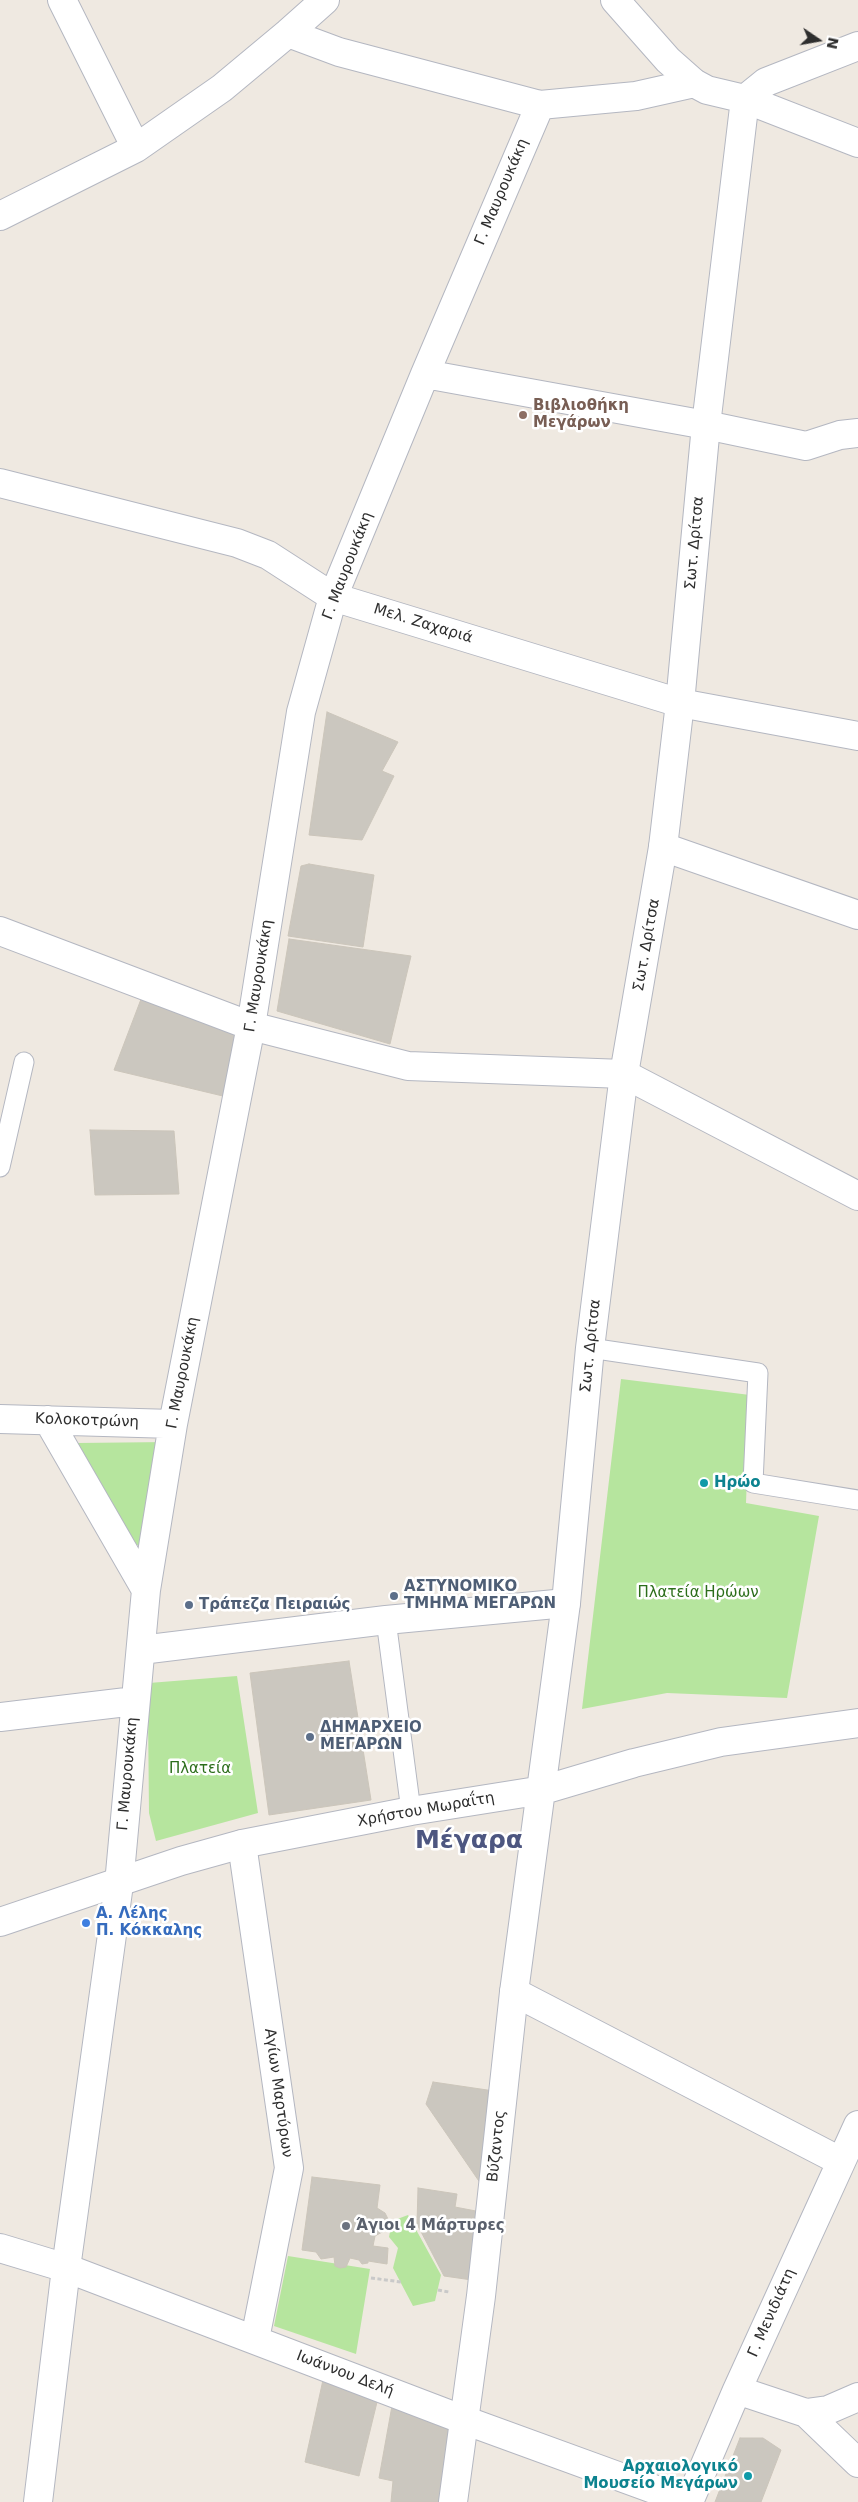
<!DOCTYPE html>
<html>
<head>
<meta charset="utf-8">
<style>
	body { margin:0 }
	#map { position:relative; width:858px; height:2502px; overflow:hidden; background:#efe9e1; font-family:"DejaVu Sans",sans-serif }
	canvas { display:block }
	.north { position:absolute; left:793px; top:15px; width:50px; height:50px; -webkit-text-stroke:4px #fff; paint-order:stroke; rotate:102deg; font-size:14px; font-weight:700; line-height:20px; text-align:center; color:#2e2e2e }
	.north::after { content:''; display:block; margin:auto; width:18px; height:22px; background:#2e2e2e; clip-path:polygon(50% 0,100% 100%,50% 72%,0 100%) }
</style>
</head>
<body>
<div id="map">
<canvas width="858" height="2502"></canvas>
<div class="north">N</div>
</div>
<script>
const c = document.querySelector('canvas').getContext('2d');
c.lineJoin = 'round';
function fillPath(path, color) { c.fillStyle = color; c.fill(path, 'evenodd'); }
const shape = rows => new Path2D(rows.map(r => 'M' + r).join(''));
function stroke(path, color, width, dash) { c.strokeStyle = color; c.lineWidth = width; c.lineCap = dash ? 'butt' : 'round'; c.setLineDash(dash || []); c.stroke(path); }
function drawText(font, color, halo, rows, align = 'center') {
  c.font = font + ' "DejaVu Sans",sans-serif'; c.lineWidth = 5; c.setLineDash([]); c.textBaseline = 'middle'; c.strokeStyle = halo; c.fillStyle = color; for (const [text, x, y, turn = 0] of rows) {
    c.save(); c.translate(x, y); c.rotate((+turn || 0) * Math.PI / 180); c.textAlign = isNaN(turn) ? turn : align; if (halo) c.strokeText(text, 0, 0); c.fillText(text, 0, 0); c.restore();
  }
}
const green = shape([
	[621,1379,750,1395,746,1503,819,1516,787,1698,667,1693,582,1709],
	[168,1442,150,1545,132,1545,123,1533,77,1443],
	[237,1676,258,1813,156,1841,149,1813,148,1712,149,1683],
	[408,2215,441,2275,435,2301,413,2306,393,2268,398,2248,389,2237,392,2221],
	[288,2256,370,2269,356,2354,274,2326]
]);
const building = shape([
	[327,712,398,742,382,771,394,776,362,840,309,835,327,712],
	[309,864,374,875,363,947,288,936,301,866,309,864],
	[289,939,411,956,390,1044,277,1011,289,939],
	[143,994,240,1031,227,1097,114,1070,143,994],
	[90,1130,174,1131,179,1194,95,1195,90,1130],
	[349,1661,371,1800,269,1815,250,1673,349,1661],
	[433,2082,494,2091,483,2187,426,2104,433,2082],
	[312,2177,380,2185,377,2208,385,2213,389,2221,384,2231,375,2236,373,2246,388,2248,387,2264,368,2261,368,2263,362,2264,359,2260,350,2258,346,2267,340,2268,335,2266,334,2257,321,2259,316,2252,302,2250,312,2177],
	[418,2188,457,2194,455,2207,481,2212,472,2280,444,2276,417,2224,418,2188],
	[323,2380,378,2398,359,2476,305,2462,323,2380],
	[392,2406,459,2428,444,2502,391,2502,393,2481,379,2478,392,2406],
	[740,2438,763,2438,781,2450,761,2502,715,2502,740,2438]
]);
const path = shape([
	[371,2278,401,2282],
	[438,2290,449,2292]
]);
const lane = shape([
	[0,1167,24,1062],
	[590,1348,758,1373,753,1483,858,1500],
	[386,1620,411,1811]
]);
const street = shape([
	[62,0,136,148],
	[288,33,339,52,540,105,636,96,694,83],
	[745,99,766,82,858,46],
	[745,99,858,143],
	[0,216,136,148,222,88,288,33,325,0],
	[425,374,706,425,806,446,840,435,858,433],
	[0,483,237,543,268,555,333,597,680,703,858,736],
	[663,847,858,915],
	[0,931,251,1026,408,1066,624,1074,858,1196],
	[0,1419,173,1424],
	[48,1420,146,1590],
	[141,1650,386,1620,566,1603],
	[0,1717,135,1701],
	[242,1844,289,2168,255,2339],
	[514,1992,840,2161],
	[0,2248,66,2268,464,2420,689,2502],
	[737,2390,806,2413,828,2410,858,2397],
	[806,2413,858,2463],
	[38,2502,66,2268,119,1884,146,1590,173,1424,251,1026,301,712,333,597,425,374,540,105],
	[689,2502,737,2390,858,2125]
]);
const secondary = shape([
	[0,1922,181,1861,242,1844,411,1811,543,1790,634,1763,721,1742,858,1723],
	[453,2502,481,2296,514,1992,566,1603,590,1348,624,1074,663,847,680,703,706,425,745,99,707,90,694,83,668,60,615,0]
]);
const markers = [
	[523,415,5,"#8d6e63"],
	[704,1483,5,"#0f9aa8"],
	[394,1596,5,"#5c6f8a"],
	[189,1605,5,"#5c6f8a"],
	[310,1737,5,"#5c6f8a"],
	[86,1923,5,"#3f7fe0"],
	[346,2226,5,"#6b7280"],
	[748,2476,5,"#0f9aa8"]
];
const streetNames = [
	["Γ. Μαυρουκάκη",502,192,-67],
	["Σωτ. Δρίτσα",695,543,-85],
	["Γ. Μαυρουκάκη",348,566,-69],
	["Μελ. Ζαχαριά",423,624,17],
	["Σωτ. Δρίτσα",647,945,-80],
	["Γ. Μαυρουκάκη",259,976,-81],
	["Σωτ. Δρίτσα",591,1346,-84],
	["Γ. Μαυρουκάκη",183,1373,-79],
	["Κολοκοτρώνη",87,1421,2],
	["Γ. Μαυρουκάκη",128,1774,-85],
	["Χρήστου Μωραΐτη",426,1810,-10],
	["Αγίων Μαρτύρων",278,2093,82],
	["Βύζαντος",497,2146,-84],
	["Γ. Μενιδιάτη",772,2313,-66],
	["Ιωάννου Δελή",345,2374,21]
];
const educationNames = [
	["Βιβλιοθήκη",533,406],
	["Μεγάρων",533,423]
];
const cultureNames = [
	["Ηρώο",714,1483],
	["Αρχαιολογικό",738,2467,"right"],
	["Μουσείο Μεγάρων",738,2484,"right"]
];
const serviceNames = [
	["ΑΣΤΥΝΟΜΙΚΟ",404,1587],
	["ΤΜΗΜΑ ΜΕΓΑΡΩΝ",404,1604],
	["Τράπεζα Πειραιώς",199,1605],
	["ΔΗΜΑΡΧΕΙΟ",320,1728],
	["ΜΕΓΑΡΩΝ",320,1745]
];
const parkNames = [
	["Πλατεία Ηρώων",698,1593],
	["Πλατεία",200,1769]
];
const shopNames = [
	["Α. Λέλης",96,1914],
	["Π. Κόκκαλης",96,1931]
];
const worshipNames = [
	["Άγιοι 4 Μάρτυρες",356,2226]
];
const townNames = [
	["Μέγαρα",469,1841]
];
fillPath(green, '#b6e59e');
fillPath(building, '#cbc7bf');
stroke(building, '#cbc5ba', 1);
stroke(lane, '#b4b7c1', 21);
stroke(street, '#b4b7c1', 30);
stroke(secondary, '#b4b7c1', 30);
stroke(path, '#c9c9c9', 3, [4, 2.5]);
stroke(lane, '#fff', 19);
stroke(street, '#fff', 28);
stroke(secondary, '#fff', 28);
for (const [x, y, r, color] of markers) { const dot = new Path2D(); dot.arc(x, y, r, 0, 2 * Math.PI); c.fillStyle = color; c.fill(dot); stroke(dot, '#fff', 2); }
drawText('15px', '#2e2e2e', '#fff', streetNames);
drawText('bold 15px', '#785e54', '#fff', educationNames, 'left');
drawText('bold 15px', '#0d838f', '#fff', cultureNames, 'left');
drawText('bold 15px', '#4e5e75', '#fff', serviceNames, 'left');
drawText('15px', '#2c6e1b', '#fff', parkNames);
drawText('bold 15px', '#366cbe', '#fff', shopNames, 'left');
drawText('bold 15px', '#5b616d', '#fff', worshipNames, 'left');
drawText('bold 25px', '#4d5680', '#fff', townNames);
</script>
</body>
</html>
